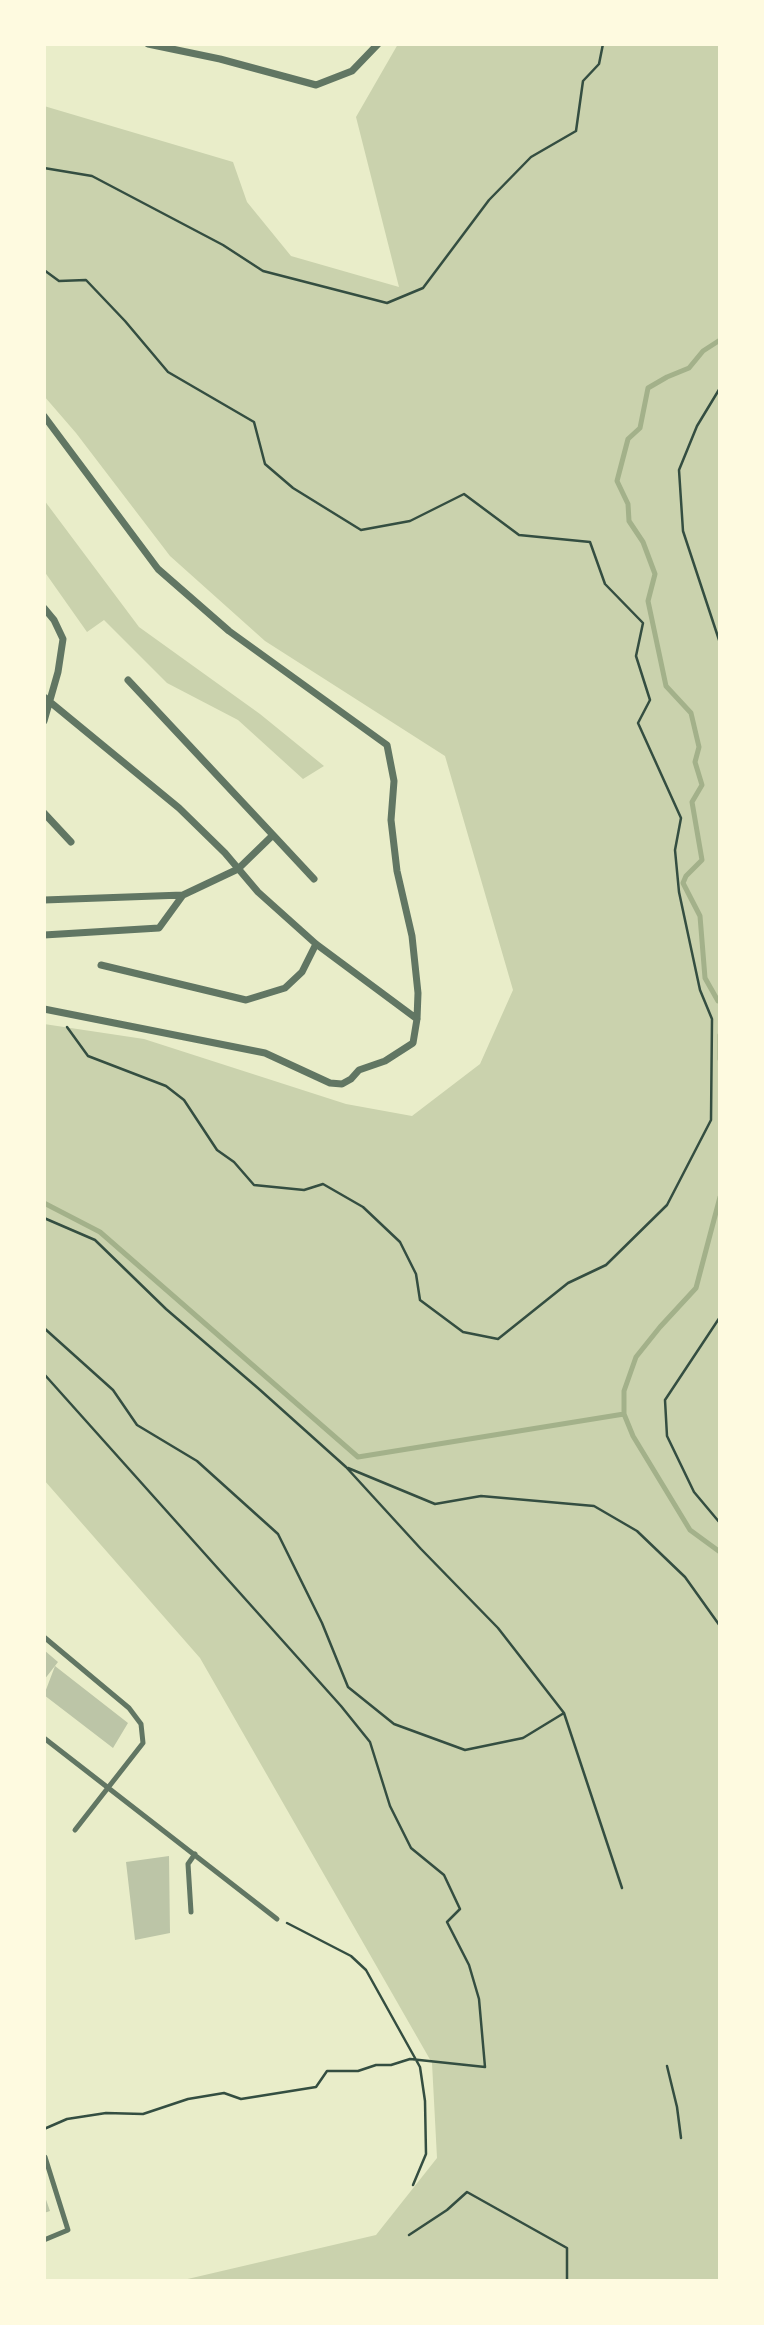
<!DOCTYPE html>
<html>
<head>
<meta charset="utf-8">
<style>
	body { margin:0 }
	#map { position:relative; width:764px; height:2325px; overflow:hidden; background:#e9edc9; font-family:"Exo 2",sans-serif }
	canvas { display:block }
	.frame { position:absolute; inset:0; border:46px solid #fefae0; pointer-events:none }
</style>
</head>
<body>
<div id="map">
<canvas width="764" height="2325"></canvas>
<div class="frame"></div>
</div>
<script>
const c = document.querySelector('canvas').getContext('2d');
c.lineJoin = 'round';
function fillPath(path, color) { c.fillStyle = color; c.fill(path, 'evenodd'); }
const shape = rows => new Path2D(rows.map(r => 'M' + r).join(''));
function stroke(path, color, width, dash) { c.strokeStyle = color; c.lineWidth = width; c.lineCap = dash ? 'butt' : 'round'; c.setLineDash(dash || []); c.stroke(path); }
const green = shape([
	[398,44,720,44,720,2281,179,2281,376,2235,437,2158,432,2063,200,1658,44,1480,44,1024,144,1039,346,1104,412,1116,480,1064,513,990,445,756,265,641,170,556,76,433,44,396,44,106,233,162,247,202,291,256,399,287,356,117],
	[44,500,139,627,260,714,324,766,303,779,238,720,167,683,104,620,87,632,44,571]
]);
const stream = shape([
	[720,340,703,351,689,368,667,377,648,388,640,428,628,439,617,481,628,504,629,521,643,542,655,574,648,601,666,686,691,713,699,747,695,762,702,785,692,802,702,860,686,876,683,883,700,916,705,978,718,1001,720,1001],
	[720,1035,720,1059],
	[720,1197,696,1288,660,1327,636,1357,624,1391,624,1414,633,1436,690,1530,720,1552],
	[44,1203,100,1232,358,1457,624,1414]
]);
const building = shape([
	[44,1650,58,1662,44,1680],
	[55,1666,128,1723,113,1748,44,1695],
	[169,1856,170,1933,135,1940,126,1862],
	[44,2194,50,2211,44,2213]
]);
const path = shape([
	[44,168,92,176,223,245,263,271,387,303,423,288,489,200,531,157,576,131,583,81,599,64,603,44],
	[44,270,59,281,86,280,125,321,168,372,254,422,265,464,293,488,361,530,410,521,464,494,519,535,590,542,605,584,643,623,636,656,650,700,638,723,681,818,675,850,679,892,700,990,712,1019,711,1120,667,1205,606,1265,568,1283,498,1339,463,1332,420,1300,416,1274,400,1242,363,1207,323,1184,304,1190,254,1185,234,1162,217,1150,184,1100,166,1086,88,1056,67,1027],
	[720,388,697,426,679,470,683,531,720,643],
	[44,1218,95,1240,166,1309,259,1389,346,1467,421,1549,498,1628,564,1713,622,1888],
	[720,1317,665,1400,667,1436,694,1492,720,1523],
	[44,1328,113,1390,137,1425,197,1461,278,1534,322,1623,348,1687,394,1724,465,1750,523,1738,564,1713],
	[44,1374,341,1706,370,1742,390,1806,411,1848,444,1875,460,1909,447,1922,469,1965,479,1999,485,2067,410,2059,391,2065,376,2065,358,2071,327,2071,316,2087,241,2099,224,2093,188,2099,143,2114,106,2113,67,2119,44,2129],
	[348,1468,435,1504,481,1496,594,1506,637,1531,685,1577,720,1626],
	[287,1923,351,1956,366,1970,420,2067,425,2101,426,2154,413,2185],
	[667,2066,677,2107,681,2138],
	[409,2235,447,2210,467,2192,567,2248,567,2281]
]);
const service = shape([
	[44,1637,129,1708,141,1724,143,1743,75,1830],
	[44,1738,277,1919],
	[191,1912,188,1864,195,1854],
	[44,2240,68,2230,45,2157]
]);
const minor = shape([
	[148,44,220,59,316,85,352,71,378,44],
	[44,416,158,569,229,631,387,745,394,781,391,820,397,871,412,936,418,993,417,1019,413,1043,385,1061,359,1070,351,1079,342,1084,330,1083,265,1053,44,1009],
	[44,608,54,620,63,639,58,672,44,721],
	[44,697,179,808,225,853,258,892,316,944,417,1019],
	[44,813,71,842],
	[273,835,314,879],
	[44,900,183,895,238,869,273,835,128,680],
	[44,935,159,928,183,895],
	[101,965,246,1000,285,988,302,972,316,944]
]);
fillPath(green, '#cad2ad');
stroke(stream, '#a3b18a', 5);
fillPath(building, '#bcc5a7');
stroke(path, '#344e41', 2.5);
stroke(service, '#617663', 5);
stroke(minor, '#617663', 7);
</script>
</body>
</html>
